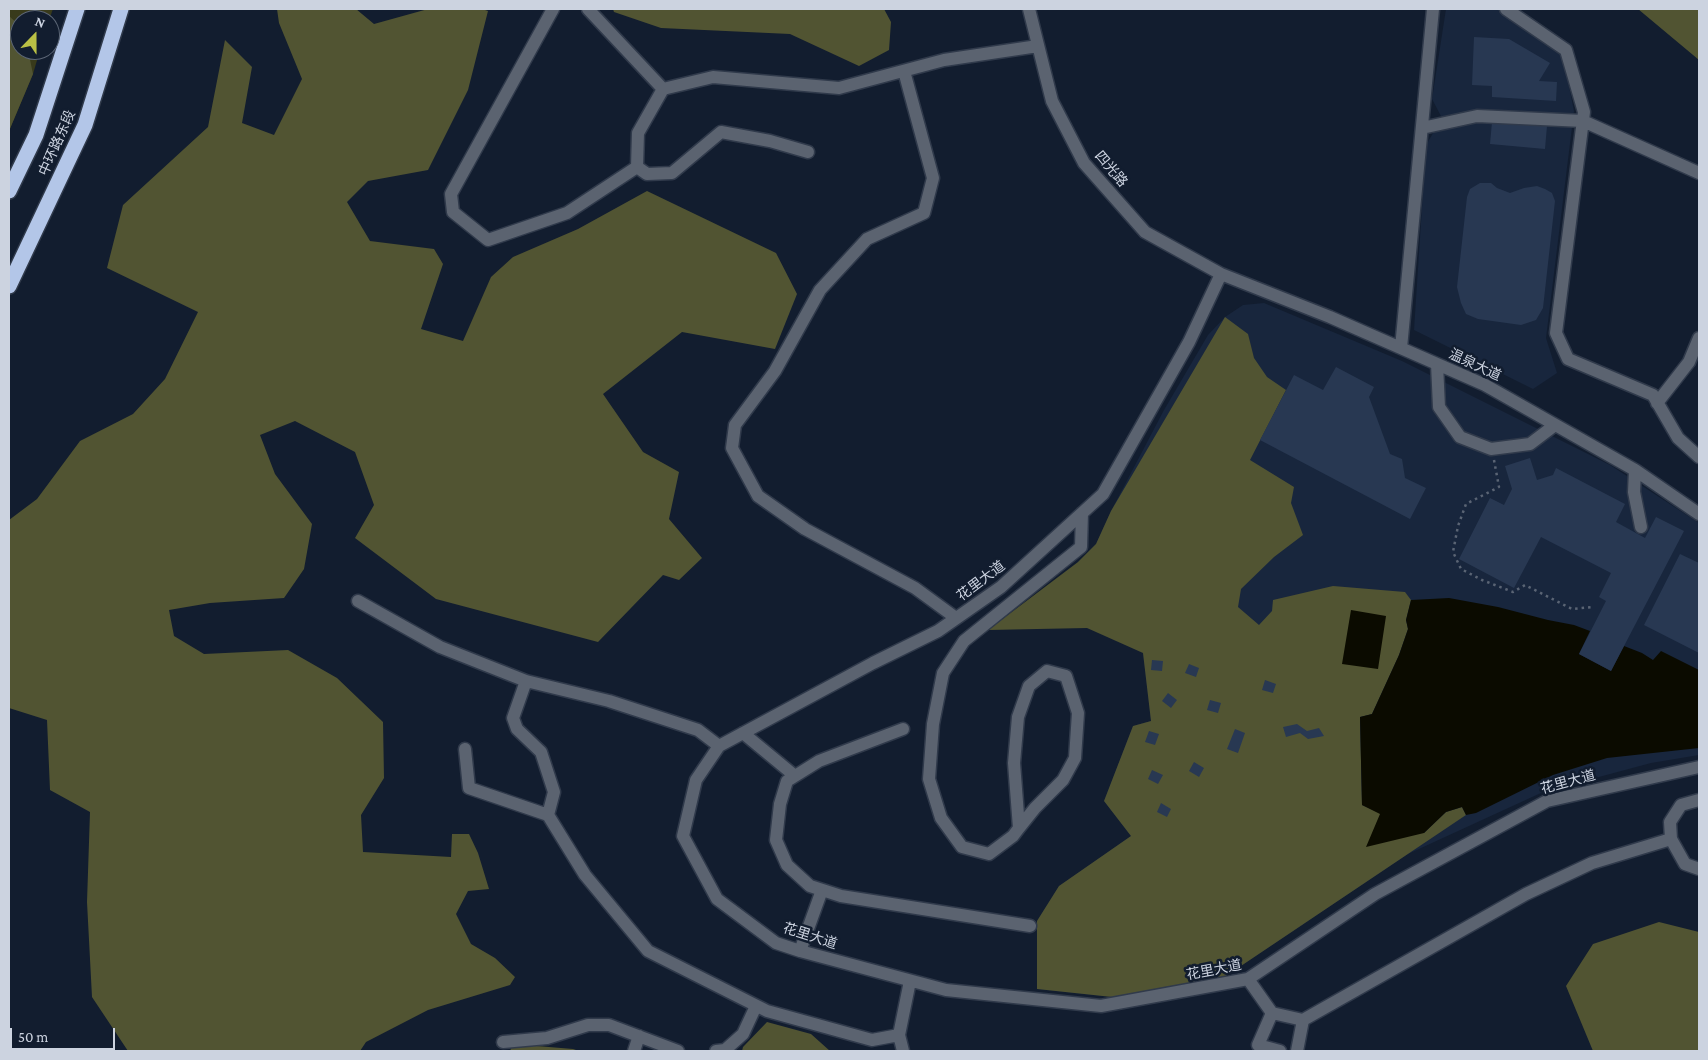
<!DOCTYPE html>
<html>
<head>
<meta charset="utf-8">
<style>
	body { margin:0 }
	#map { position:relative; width:1708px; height:1060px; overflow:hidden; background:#121d2f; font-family:"Crimson Pro",serif }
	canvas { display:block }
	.frame { position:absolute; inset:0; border:10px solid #ccd3e0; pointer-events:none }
	.north { position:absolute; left:10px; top:10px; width:50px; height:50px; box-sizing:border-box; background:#121d2f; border:1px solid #5c6676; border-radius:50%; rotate:22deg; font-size:14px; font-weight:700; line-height:20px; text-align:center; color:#ccd3e0 }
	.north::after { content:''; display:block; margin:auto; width:18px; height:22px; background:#bac045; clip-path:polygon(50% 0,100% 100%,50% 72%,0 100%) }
	.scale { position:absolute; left:10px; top:1028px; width:105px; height:22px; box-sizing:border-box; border:2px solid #ccd3e0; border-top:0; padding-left:6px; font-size:15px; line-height:18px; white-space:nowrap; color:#ccd3e0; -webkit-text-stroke:4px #121d2f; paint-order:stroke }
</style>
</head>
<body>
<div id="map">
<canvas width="1708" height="1060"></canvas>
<div class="frame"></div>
<div class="north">N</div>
<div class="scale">50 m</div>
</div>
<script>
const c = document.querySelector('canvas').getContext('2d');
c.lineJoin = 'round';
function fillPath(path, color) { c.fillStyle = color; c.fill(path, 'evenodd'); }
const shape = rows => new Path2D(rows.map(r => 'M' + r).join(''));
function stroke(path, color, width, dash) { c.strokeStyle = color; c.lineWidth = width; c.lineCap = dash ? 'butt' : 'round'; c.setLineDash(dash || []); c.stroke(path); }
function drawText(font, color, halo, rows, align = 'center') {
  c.font = font + ' "Crimson Pro","Noto Sans SC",serif'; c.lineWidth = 5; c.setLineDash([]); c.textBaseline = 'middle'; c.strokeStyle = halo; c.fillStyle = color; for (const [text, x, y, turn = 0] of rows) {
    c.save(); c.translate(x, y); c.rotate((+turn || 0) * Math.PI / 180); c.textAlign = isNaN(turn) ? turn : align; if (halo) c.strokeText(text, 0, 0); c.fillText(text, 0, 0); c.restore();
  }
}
const built = shape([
	[1446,9,1516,9,1560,41,1574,111,1546,338,1557,373,1533,389,1414,330,1426,145,1442,118,1432,99],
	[1264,303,1402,361,1610,465,1699,523,1699,755,1651,763,1543,792,1408,854,1223,978,1112,997,1037,989,1037,921,1059,886,1131,836,1104,801,1133,726,1151,721,1143,653,1078,562,1096,544,1111,511,1164,410,1208,335,1225,317,1243,305]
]);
const green = shape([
	[9,9,53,9,49,20,20,20,20,50,40,50,33,74,9,131]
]);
const forest = shape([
	[277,9,356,9,374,24,428,9,482,9,488,11,468,90,428,170,368,181,347,202,370,241,434,249,443,264,421,329,463,341,491,277,513,257,578,229,647,191,776,253,797,294,775,349,682,332,603,394,643,452,679,472,669,519,702,558,679,580,663,575,598,642,436,599,355,538,374,505,355,452,295,421,260,435,275,474,312,524,304,569,284,598,210,603,169,610,174,636,204,654,288,650,337,678,383,722,384,778,361,815,363,852,451,857,452,834,469,834,478,853,489,889,468,891,456,914,471,944,495,958,515,977,510,985,428,1010,366,1042,360,1051,128,1051,92,997,87,902,90,812,50,790,47,720,9,708,9,520,37,499,80,441,133,414,165,379,198,312,107,268,123,205,208,127,225,40,252,67,242,123,274,135,302,79,279,23],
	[613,9,884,9,891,22,889,50,859,66,790,34,661,28,614,12],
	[1638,9,1699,9,1699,60],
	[9,16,20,26,20,50,28,50,33,74,9,131],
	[1225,317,1248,334,1254,358,1267,377,1286,390,1250,460,1294,487,1291,503,1303,535,1274,557,1241,589,1238,607,1259,625,1272,611,1273,600,1333,586,1405,592,1411,600,1406,620,1408,629,1399,655,1372,714,1360,717,1362,805,1424,833,1446,812,1462,807,1466,815,1223,978,1112,997,1037,989,1037,921,1059,886,1131,836,1104,801,1133,726,1151,721,1143,653,1087,628,988,630,1078,562,1096,544,1111,511],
	[1659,922,1699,932,1699,1051,1593,1051,1566,986,1593,944],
	[767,1022,811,1034,830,1051,742,1051,743,1047],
	[513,1044,573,1049,579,1051,510,1051]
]);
const water = shape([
	[1449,598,1498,607,1548,620,1574,625,1590,631,1579,654,1611,671,1624,646,1642,653,1653,660,1661,651,1699,670,1699,748,1607,758,1553,775,1476,813,1466,815,1462,807,1446,812,1424,833,1366,847,1380,814,1362,805,1360,717,1372,714,1399,655,1408,629,1406,620,1411,600],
	[1351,610,1386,616,1378,669,1342,664]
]);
const building = shape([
	[1474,37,1509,39,1550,63,1539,81,1557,82,1556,101,1492,97,1492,86,1472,85],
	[1492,122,1547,126,1545,149,1490,144],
	[1480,183,1491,183,1497,188,1510,193,1524,188,1537,186,1545,189,1552,193,1555,201,1543,308,1536,320,1521,325,1478,319,1466,314,1461,303,1457,287,1467,197,1470,189],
	[1336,367,1374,387,1369,397,1390,454,1402,459,1405,478,1426,488,1410,519,1260,440,1294,375,1323,390],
	[1530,458,1537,480,1553,475,1556,468,1625,504,1616,522,1645,538,1656,517,1684,531,1611,671,1579,654,1606,601,1599,597,1611,573,1541,537,1514,588,1459,559,1490,498,1504,505,1512,489,1505,466],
	[1680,554,1699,563,1699,653,1644,625],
	[1152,660,1163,661,1162,671,1151,670],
	[1189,664,1199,668,1196,677,1185,673],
	[1265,680,1276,684,1273,693,1262,690],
	[1168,693,1177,700,1171,708,1162,701],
	[1210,700,1221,703,1218,713,1207,710],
	[1297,724,1307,731,1319,728,1324,736,1308,739,1300,733,1286,737,1283,727],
	[1235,729,1245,733,1238,753,1227,749],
	[1149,731,1159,734,1155,745,1145,742],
	[1194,762,1204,768,1199,777,1189,771],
	[1152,770,1163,775,1158,784,1148,779],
	[1161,803,1171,809,1167,817,1157,812]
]);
const path = shape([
	[1494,460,1499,487,1466,504,1458,526,1453,552,1461,569,1482,580,1513,592,1525,585,1572,609,1593,607]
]);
const minor = shape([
	[553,9,451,194,453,212,488,240,567,213,637,167],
	[588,9,663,89,713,77,839,88,944,60,1038,46],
	[1029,9,1052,101,1084,163,1145,232,1221,274,1330,317,1485,385,1635,470,1699,514],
	[1506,9,1566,50,1584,112,1556,333,1568,359,1653,395,1678,438,1699,457],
	[904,71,933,178,924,213,867,239,820,290,775,371,735,425,732,448,758,496,805,529,915,588,956,618],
	[663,89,638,133,637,167,647,174,672,173,721,132,770,141,808,152],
	[1422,128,1477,116,1583,121,1699,173],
	[1221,274,1189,342,1103,494,1001,587,938,631,873,663,719,746,696,780,683,836,717,899,776,943,800,951,946,990,1101,1006,1248,979,1375,894,1547,801,1699,767],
	[1401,348,1433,9],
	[1437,364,1439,407,1460,437,1491,449,1530,444,1555,425],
	[1657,403,1689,362,1699,338],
	[1635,470,1634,492,1641,527],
	[358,601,440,647,526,681,609,701,698,730,719,746],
	[526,681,513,718,517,729,541,752,554,792,548,815,585,875,648,951,767,1011,872,1040,899,1035],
	[903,729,819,761,787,781,780,804,776,840,787,865,810,886,841,896,1030,926],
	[743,733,795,776],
	[465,749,469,788,548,815],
	[1699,800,1681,805,1670,822,1671,839,1685,864,1699,869],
	[1019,828,1014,763,1018,717,1029,686,1047,671,1066,676,1078,713,1075,758,1063,780,1035,808,1019,828,1013,836,989,854,962,847,941,818,929,779,933,724,943,673,964,641,1081,547,1082,513],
	[800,951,822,890],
	[1248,979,1272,1013],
	[503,1042,547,1038,588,1025,609,1025,678,1051],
	[634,1051,639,1036],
	[716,1051,725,1050,743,1034,756,1006],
	[903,1051,899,1035,910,981],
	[1280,1051,1258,1045,1272,1013,1303,1020,1526,894,1592,863,1671,839],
	[1297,1051,1303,1020]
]);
const highway = shape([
	[9,191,36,135,77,9],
	[9,286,85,125,121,9]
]);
const streetNames = [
	["中环路东段",57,143,-66],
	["四光路",1111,169,50],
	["温泉大道",1475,365,25],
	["花里大道",981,581,-37],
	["花里大道",1568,782,-15],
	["花里大道",810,936,18],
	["花里大道",1214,970,-11]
];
fillPath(built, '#18263d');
fillPath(green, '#383a1b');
fillPath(forest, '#515432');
fillPath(water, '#0b0b00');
fillPath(building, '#283852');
stroke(minor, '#303a4b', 15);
stroke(highway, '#303a4b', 18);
stroke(path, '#5a6474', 2.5, [2.5, 4]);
stroke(minor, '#5b6370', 12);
stroke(highway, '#b3c6e8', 15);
drawText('14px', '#ccd3e0', '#121d2f', streetNames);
</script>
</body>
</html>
